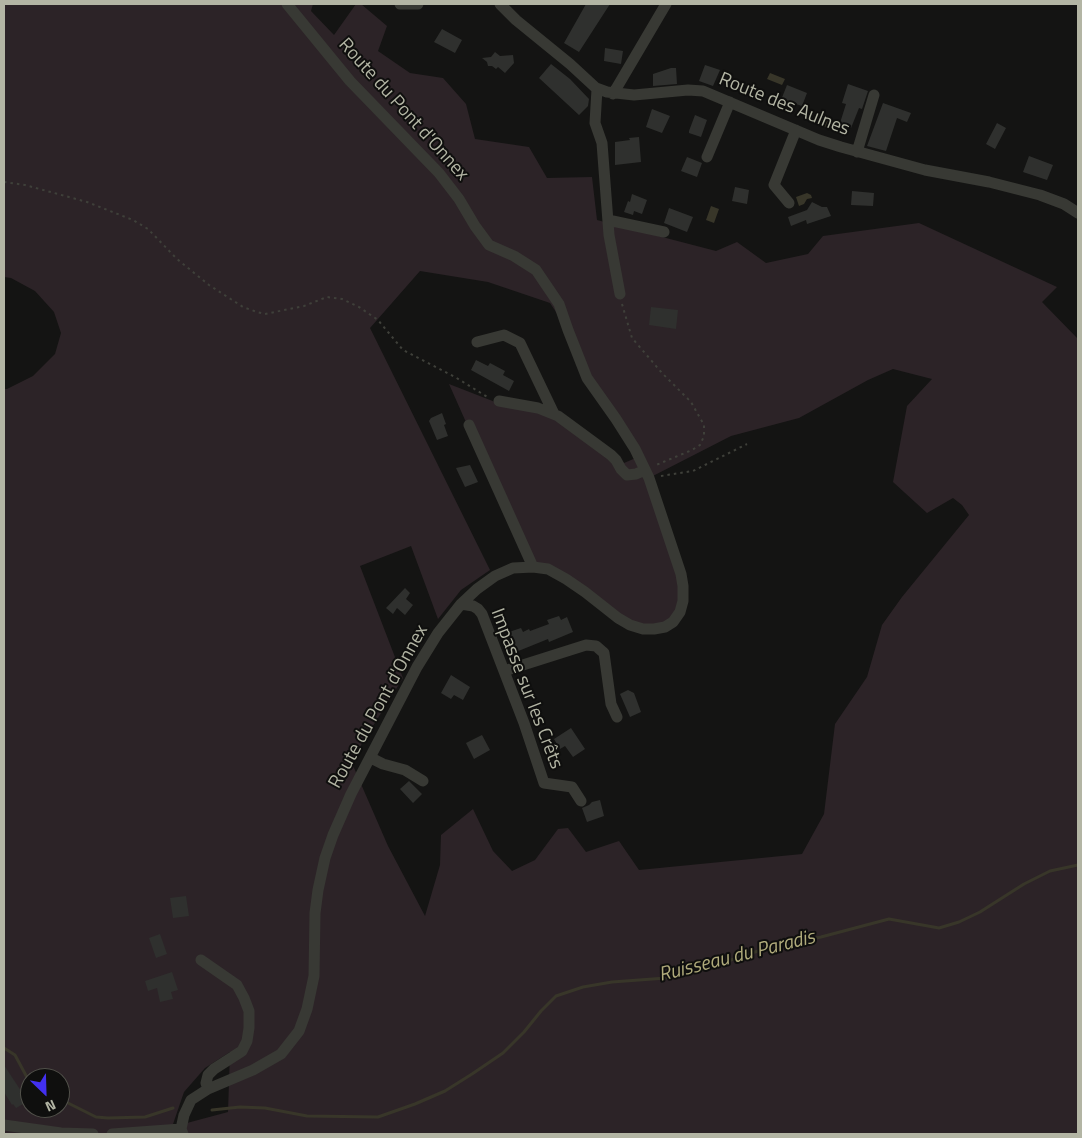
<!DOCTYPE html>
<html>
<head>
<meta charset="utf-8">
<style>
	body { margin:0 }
	#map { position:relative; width:1082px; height:1138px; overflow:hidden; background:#141413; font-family:"Titillium Web",sans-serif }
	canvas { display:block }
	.frame { position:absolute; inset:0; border:5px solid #b3b5a4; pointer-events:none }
	.north { position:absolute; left:20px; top:1068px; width:50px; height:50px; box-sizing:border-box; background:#0f0f0e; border:1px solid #51514a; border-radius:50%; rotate:156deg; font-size:14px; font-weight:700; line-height:20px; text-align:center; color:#b3b5a4 }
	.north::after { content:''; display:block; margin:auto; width:18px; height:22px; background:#4230f0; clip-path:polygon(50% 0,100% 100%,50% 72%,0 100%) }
</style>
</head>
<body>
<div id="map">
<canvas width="1082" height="1138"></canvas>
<div class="frame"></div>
<div class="north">N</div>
</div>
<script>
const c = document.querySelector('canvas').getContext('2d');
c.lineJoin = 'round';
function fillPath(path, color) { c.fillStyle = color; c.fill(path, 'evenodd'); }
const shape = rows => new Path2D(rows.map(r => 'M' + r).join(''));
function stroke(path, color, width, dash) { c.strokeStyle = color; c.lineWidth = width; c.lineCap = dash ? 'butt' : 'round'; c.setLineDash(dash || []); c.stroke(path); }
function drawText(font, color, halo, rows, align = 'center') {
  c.font = font + ' "Titillium Web",sans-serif'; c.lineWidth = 4; c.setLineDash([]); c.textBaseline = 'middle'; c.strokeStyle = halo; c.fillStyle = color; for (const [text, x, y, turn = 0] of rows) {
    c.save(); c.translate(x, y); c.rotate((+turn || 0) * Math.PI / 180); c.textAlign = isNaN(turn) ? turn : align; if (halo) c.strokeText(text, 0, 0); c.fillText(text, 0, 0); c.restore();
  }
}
const green = shape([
	[4,4,313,4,311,11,334,35,356,4,361,4,387,26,378,51,410,73,443,78,466,104,475,139,529,147,547,178,592,177,597,220,716,251,737,242,766,263,808,254,823,236,919,223,1057,287,1042,302,1078,339,1078,1134,4,1134,4,389,7,389,33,376,55,354,61,333,54,312,35,291,11,278,4,277],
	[420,271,488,282,550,303,568,330,587,378,638,457,624,463,546,412,508,407,449,384,525,555,643,629,673,622,683,586,649,478,731,436,799,418,868,380,893,369,932,379,907,406,893,482,927,513,953,498,962,505,969,515,902,597,882,625,867,677,835,724,824,814,802,854,639,870,619,841,586,852,568,828,558,829,535,860,512,871,493,851,473,809,441,835,440,865,425,916,388,846,351,761,403,678,360,566,411,546,438,619,461,590,490,570,370,328],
	[230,1052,228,1112,172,1127,184,1092,205,1068],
	[30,1078,60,1078,60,1108,30,1108]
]);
const water = shape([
	[770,73,785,79,782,85,767,79],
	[820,117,836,123,833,130,817,124],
	[807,193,811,195,812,198,807,199,804,204,799,206,796,197],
	[711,206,719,209,714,223,706,220]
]);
const stream = shape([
	[4,1048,15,1055,30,1083],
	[60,1099,96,1117,108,1118,145,1117,173,1108],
	[212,1110,240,1107,265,1108,307,1116,378,1117,415,1104,445,1091,472,1074,503,1053,524,1032,541,1011,556,996,583,987,612,982,666,978,701,970,767,948,821,937,889,919,939,928,959,922,980,912,1024,884,1050,871,1078,865]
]);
const building = shape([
	[586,4,610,4,579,52,564,43],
	[442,29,462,40,455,53,434,42],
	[605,48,623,51,621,64,604,61],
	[495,52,500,56,513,55,514,63,505,73,498,67,496,69,492,66,488,66,487,62,482,58,491,57],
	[551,64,570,79,589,99,588,106,579,115,539,78],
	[705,65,720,70,713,86,699,81],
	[671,68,676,68,677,84,653,86,653,74],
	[848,84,868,91,862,109,859,108,851,128,840,123,846,104,842,103],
	[787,85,807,93,802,106,796,104,795,106,781,100],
	[883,103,911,113,907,122,897,118,886,151,867,146],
	[652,109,670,116,662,133,646,127],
	[695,115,707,120,701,137,689,133,689,131],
	[997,123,1006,128,995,149,986,144],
	[639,137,641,162,615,165,615,142,630,140,629,138],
	[1029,156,1053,165,1047,180,1023,172],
	[687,157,702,163,697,177,681,171],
	[735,187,749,190,747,204,732,201],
	[852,191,874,193,873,206,851,205],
	[632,194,647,200,642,214,634,211,633,215,624,212,628,201,630,202],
	[812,202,822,207,827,207,831,216,807,224,806,220,791,226,788,217,807,210],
	[669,208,693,217,687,232,664,223],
	[651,307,678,310,676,329,649,325],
	[476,360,488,366,490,363,505,371,503,375,514,381,509,391,471,370],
	[442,413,446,424,444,425,448,436,437,440,429,421,431,418],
	[470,465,478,482,465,487,456,468],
	[405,588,410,593,406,599,413,605,405,615,397,608,393,614,386,608],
	[559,616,561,620,567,617,573,632,549,642,548,639,511,654,505,639,511,637,509,632,521,628,523,632,529,629,530,631,549,624,547,620],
	[451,675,470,687,463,700,454,695,451,699,441,693],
	[628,690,634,693,641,712,630,717,620,694],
	[571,728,585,749,573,757,565,746,560,749,554,739],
	[482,735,490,750,474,759,466,743],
	[409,781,422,794,413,803,400,789],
	[600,800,604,816,587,822,582,808,589,805,592,802],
	[186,896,189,916,173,918,170,898],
	[160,934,167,954,156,958,149,938],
	[172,972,178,990,171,992,173,999,160,1002,157,988,148,991,145,981],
	[4,1065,25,1097,22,1098,25,1103,16,1108,13,1104,12,1105,4,1092]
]);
const path = shape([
	[4,182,25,185,87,202,133,220,148,229,177,259,209,285,243,307,257,312,265,314,304,306,327,297,342,299,359,307,378,320,403,350,455,377,489,398],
	[622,304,632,338,662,373,691,402,704,425,704,436,700,445,692,450,656,465],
	[661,476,693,471,747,444]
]);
const minor = shape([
	[400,4,418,4],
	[500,4,516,20,570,64,596,88,607,92,634,95,688,90,703,91,819,140,841,147,925,170,989,182,1040,195,1064,204,1078,213],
	[597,89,595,123,602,143,609,235,620,294],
	[613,94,666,4],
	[857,152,874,95],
	[707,157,730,102],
	[789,203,774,185,796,130],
	[608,220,664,232],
	[477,342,504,335,520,343,554,414],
	[499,401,538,408,558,416,611,455,616,460,621,469,627,475,636,474,645,470],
	[469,425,533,567],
	[461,604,473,606,478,609,482,614,524,723,544,783,572,787,581,801],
	[504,671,586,645,596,646,604,653,611,704,617,717],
	[371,758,383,764,405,770,423,781],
	[201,960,237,985,244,998,249,1011,249,1028,247,1041,242,1051,214,1069,208,1075,206,1083,208,1089],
	[4,1125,61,1133,93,1134],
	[112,1134,181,1129],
	[183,1134,181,1129,184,1115,191,1100,208,1089,253,1070,281,1054,299,1031,307,1009,314,976,315,913,318,890,325,858,333,835,351,794,417,667,438,633,461,604,477,589,495,576,513,568,533,567,548,569,566,579,585,592,618,618,630,625,643,629,654,629,665,627,673,622,680,612,683,601,683,586,681,574,649,478,635,449,616,419,587,378,568,330,559,304,536,270,514,256,489,245,475,226,459,199,439,173,350,81,287,4]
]);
const streetNames = [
	["Route des Aulnes",784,105,22],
	["Route du Pont d'Onnex",403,110,48],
	["Impasse sur les Crêts",526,689,69],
	["Route du Pont d'Onnex",379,707,-61]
];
const waterNames = [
	["Ruisseau du Paradis",737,957,-14]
];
fillPath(green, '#2c2327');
fillPath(water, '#383629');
stroke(stream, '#383629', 3);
fillPath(building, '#2f302e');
stroke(path, '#3f403a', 2, [2.5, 4]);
stroke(minor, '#383934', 11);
drawText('19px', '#b3b5a4', '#0f0f0e', streetNames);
drawText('italic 20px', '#b0ab7b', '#0f0f0e', waterNames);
</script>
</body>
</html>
